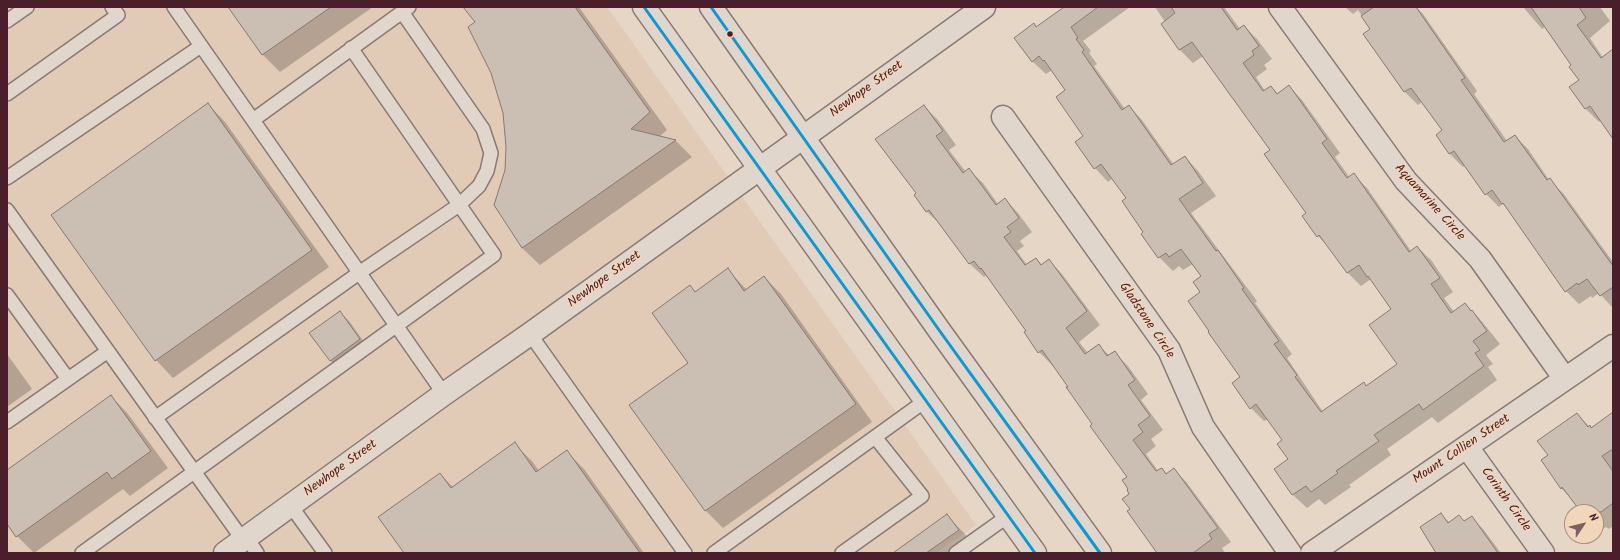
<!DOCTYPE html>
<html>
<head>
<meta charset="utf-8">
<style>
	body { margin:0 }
	#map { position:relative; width:1620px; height:560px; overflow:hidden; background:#e5d6c6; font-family:Kalam,sans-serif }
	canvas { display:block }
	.frame { position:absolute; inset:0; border:8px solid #4a1f2b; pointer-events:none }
	.north { position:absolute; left:1564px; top:504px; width:40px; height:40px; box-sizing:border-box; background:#f2d6b9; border:1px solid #af8d80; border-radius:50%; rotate:55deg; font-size:11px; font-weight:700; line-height:16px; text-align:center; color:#4a1f2b }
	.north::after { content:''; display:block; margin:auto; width:14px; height:18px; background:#805f61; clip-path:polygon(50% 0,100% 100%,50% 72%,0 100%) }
</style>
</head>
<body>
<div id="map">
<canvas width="1620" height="560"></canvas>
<div class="frame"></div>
<div class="north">N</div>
</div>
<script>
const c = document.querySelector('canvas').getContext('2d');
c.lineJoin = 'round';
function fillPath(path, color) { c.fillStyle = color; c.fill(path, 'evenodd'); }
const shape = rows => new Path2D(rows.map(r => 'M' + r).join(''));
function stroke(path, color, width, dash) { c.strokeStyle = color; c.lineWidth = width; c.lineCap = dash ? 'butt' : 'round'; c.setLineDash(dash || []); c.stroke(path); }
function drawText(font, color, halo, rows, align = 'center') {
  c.font = font + ' Kalam,sans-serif'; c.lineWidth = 3; c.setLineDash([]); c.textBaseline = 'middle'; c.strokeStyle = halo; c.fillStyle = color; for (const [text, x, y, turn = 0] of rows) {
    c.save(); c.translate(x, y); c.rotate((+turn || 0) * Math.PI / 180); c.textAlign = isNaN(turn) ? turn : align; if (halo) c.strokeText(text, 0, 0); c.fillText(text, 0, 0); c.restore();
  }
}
const built = shape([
	[7,7,607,7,976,525,936,553,7,553]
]);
const shadow = shape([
	[229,7,373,7,280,72,263,55],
	[476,7,579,7,667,130,659,137,675,140,692,157,540,265,522,248,506,170,507,147,504,113,477,22],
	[1066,7,1130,7,1083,41,1091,51,1089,53,1097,64,1094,66,1125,109,1129,106,1142,120,1174,165,1185,157,1198,171,1216,196,1191,213,1257,301,1255,303,1292,354,1287,358,1323,412,1364,384,1367,387,1398,364,1393,310,1371,279,1361,286,1348,273,1331,249,1318,236,1307,213,1271,150,1203,56,1193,63,1180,50,1162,24,1165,22,1155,7,1224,7,1240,29,1244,26,1257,39,1272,59,1264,65,1267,69,1256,77,1265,91,1271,87,1278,94,1289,86,1302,100,1340,153,1335,157,1350,178,1354,175,1367,188,1411,251,1417,247,1431,260,1453,292,1444,298,1454,312,1465,304,1479,318,1500,344,1486,355,1493,364,1488,367,1497,380,1438,423,1432,417,1387,449,1391,455,1349,485,1351,487,1325,505,1319,499,1307,508,1293,495,1275,469,1289,459,1284,440,1268,419,1264,421,1251,408,1242,377,1202,292,1202,276,1193,264,1183,270,1179,266,1173,271,1159,257,1142,234,1145,232,1128,198,1113,178,1108,182,1095,168,1085,136,1067,91,1052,70,1046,74,1032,61,1034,25,1037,28],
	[1345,7,1416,7,1423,14,1477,91,1474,94,1507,141,1515,136,1528,149,1549,180,1563,193,1613,262,1613,308,1599,293,1592,298,1591,296,1579,304,1566,291,1508,209,1503,204,1499,207,1486,194,1466,165,1463,167,1450,154,1437,135,1443,131,1422,102,1418,105,1405,92,1364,34,1371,29,1358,10,1353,14],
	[1523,7,1600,7,1610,21,1590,38,1603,58,1613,60,1613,137,1601,120,1599,122,1586,109,1571,87,1581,80,1573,65,1546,26,1542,29],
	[208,104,225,122,329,267,173,378,156,360,53,215],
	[924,106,938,120,956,145,949,150,966,172,969,170,983,183,998,204,1005,199,1018,213,1032,232,1020,241,1024,246,1017,251,1027,265,1036,259,1042,265,1049,260,1062,274,1100,325,1079,342,1088,353,1099,346,1110,356,1115,353,1128,366,1148,394,1141,400,1163,430,1151,439,1156,446,1146,454,1158,471,1162,469,1167,474,1174,469,1187,483,1231,542,1222,548,1225,553,1159,553,1132,509,1128,477,1069,387,1054,365,1053,366,1039,352,1027,331,987,275,984,277,970,264,941,225,927,212,915,195,917,193],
	[728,270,747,290,764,277,781,294,872,422,723,528,706,511,631,405,690,363,690,287,696,292],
	[340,312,349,321,369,349,340,370,331,361,311,333],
	[7,354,32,389,7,407],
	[111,396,128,414,168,468,130,496,123,489,34,553,17,536,7,522,7,472],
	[1613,413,1613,526,1609,529,1606,527,1599,531,1596,528,1596,512,1582,512,1571,498,1561,488,1549,456,1577,414,1592,429],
	[514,444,532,461,539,471,567,452,584,469,644,553,405,553,440,474,453,487],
	[1441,514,1450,523,1465,522,1471,517,1483,529,1501,553,1437,553,1426,537],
	[947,516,964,533,975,547,967,553,894,553]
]);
const building = shape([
	[228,7,331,7,262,55,228,7],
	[463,7,575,7,650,112,631,129,676,140,522,248,494,205,505,170,506,147,503,113,491,73,468,27,475,22,463,7],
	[1064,7,1098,7,1071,27,1078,38,1076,39,1084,50,1082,52,1122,110,1129,105,1171,165,1185,156,1203,183,1179,199,1216,251,1218,250,1244,288,1242,289,1279,341,1274,344,1297,375,1295,377,1321,412,1364,382,1366,386,1397,364,1369,325,1391,309,1368,276,1367,277,1359,265,1347,273,1319,235,1317,237,1302,216,1306,213,1264,154,1270,150,1192,42,1179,50,1161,24,1175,13,1171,7,1221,7,1237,30,1244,25,1259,46,1252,51,1254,55,1243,63,1263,91,1271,86,1277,94,1289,85,1327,139,1322,143,1347,178,1354,173,1409,252,1417,246,1440,278,1431,284,1451,313,1465,303,1471,311,1472,310,1487,331,1473,341,1480,350,1475,353,1484,366,1423,410,1419,404,1374,435,1379,441,1336,471,1338,473,1311,492,1306,486,1292,495,1274,469,1288,459,1277,444,1282,440,1256,404,1250,409,1232,383,1240,377,1208,332,1209,331,1188,301,1200,292,1193,282,1201,276,1181,249,1169,257,1166,253,1158,258,1141,234,1143,232,1122,201,1126,198,1101,164,1094,169,1075,142,1083,136,1056,97,1065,90,1044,60,1043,61,1039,56,1032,62,1014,38,1034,23,1036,27,1064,7],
	[1374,7,1416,7,1465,78,1461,80,1504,142,1515,135,1547,180,1550,178,1613,266,1613,287,1600,296,1587,279,1578,285,1577,283,1565,292,1503,203,1502,204,1492,190,1485,195,1454,151,1449,154,1436,135,1442,130,1411,88,1404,92,1363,34,1370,29,1361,16,1374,7],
	[1531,7,1579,7,1586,18,1577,25,1601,58,1613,49,1613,139,1590,106,1585,109,1569,87,1579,80,1569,67,1571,65,1531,7],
	[208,103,312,250,155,361,51,215,208,103],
	[924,105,943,131,936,136,963,173,969,168,996,205,1005,198,1019,218,1007,227,1011,232,1004,237,1025,265,1036,258,1041,265,1049,259,1087,311,1066,328,1085,354,1099,344,1107,356,1115,351,1135,380,1128,385,1150,416,1138,425,1143,432,1133,440,1156,471,1162,468,1166,474,1174,468,1218,528,1209,534,1212,539,1193,553,1157,553,1127,511,1130,509,1122,499,1129,494,1127,490,1128,489,1122,480,1127,477,1090,426,1092,424,1066,387,1068,387,1042,350,1038,353,1024,332,1026,331,981,268,980,269,974,261,969,264,929,210,926,212,914,195,916,193,875,139,924,105],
	[728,268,744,291,764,276,856,404,705,511,629,405,688,363,652,313,690,285,695,292,728,268],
	[340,311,360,339,330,361,309,333,340,311],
	[111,395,151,451,112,479,107,472,16,537,7,524,7,470,111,395],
	[1613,412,1613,449,1602,456,1613,471,1613,503,1601,512,1581,512,1562,487,1561,489,1541,460,1548,455,1537,441,1577,413,1588,427,1590,425,1591,428,1613,412],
	[515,442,536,472,567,450,640,553,404,553,378,517,440,473,451,488,515,442],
	[1441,513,1448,523,1459,515,1464,521,1472,516,1498,553,1436,553,1420,527,1441,513],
	[947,514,959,530,926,553,893,553,947,514]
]);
const lane = shape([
	[174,7,444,394],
	[7,21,27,7],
	[7,94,118,15,112,7],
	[253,120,409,7],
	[7,178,201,46],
	[7,210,243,540],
	[7,295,68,379],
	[530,334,685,553],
	[155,418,359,273,459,205,479,186,487,171,491,153,483,129,402,12],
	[7,422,108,351],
	[291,506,325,553],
	[247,538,257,553],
	[82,553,494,255,351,48],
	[714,553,925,401],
	[842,553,922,496,875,437],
	[956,553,1008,516]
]);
const street = shape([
	[1280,7,1406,181,1480,259,1565,379],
	[1003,117,1169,350,1203,427,1290,553],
	[1467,447,1543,553],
	[1312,553,1613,346]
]);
const secondary = shape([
	[225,553,444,394,530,334,984,7]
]);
const primary = shape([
	[644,7,1035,553],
	[711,7,939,330,1100,553]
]);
const bus1 = shape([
	[644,7,1035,553],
	[711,7,939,330,1100,553]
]);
const markers = [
	[730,34,3.5,"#4a1f2b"]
];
const streetNames = [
	["Newhope Street",867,90,-36],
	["Aquamarine Circle",1429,203,48],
	["Newhope Street",605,280,-36],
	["Gladstone Circle",1146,321,56],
	["Mount Collien Street",1462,450,-34],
	["Newhope Street",341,469,-36],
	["Corinth Circle",1505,500,54]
];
fillPath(built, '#e1cab6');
fillPath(shadow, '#0003');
fillPath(building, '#cbbeb3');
stroke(building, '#887974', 1);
stroke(lane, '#887974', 16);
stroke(street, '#887974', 25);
stroke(secondary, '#887974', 25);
stroke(primary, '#887974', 25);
stroke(lane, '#e0d6cb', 13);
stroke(street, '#e0d6cb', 22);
stroke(secondary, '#e0d6cb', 22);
stroke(primary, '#e0d6cb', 22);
stroke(bus1, '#0b99d4', 3);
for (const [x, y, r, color] of markers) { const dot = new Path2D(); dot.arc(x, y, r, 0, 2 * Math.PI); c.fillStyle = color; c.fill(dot); stroke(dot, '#f2d6b9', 1.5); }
drawText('13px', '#4a1f2b', '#f2d6b9', streetNames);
</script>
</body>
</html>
